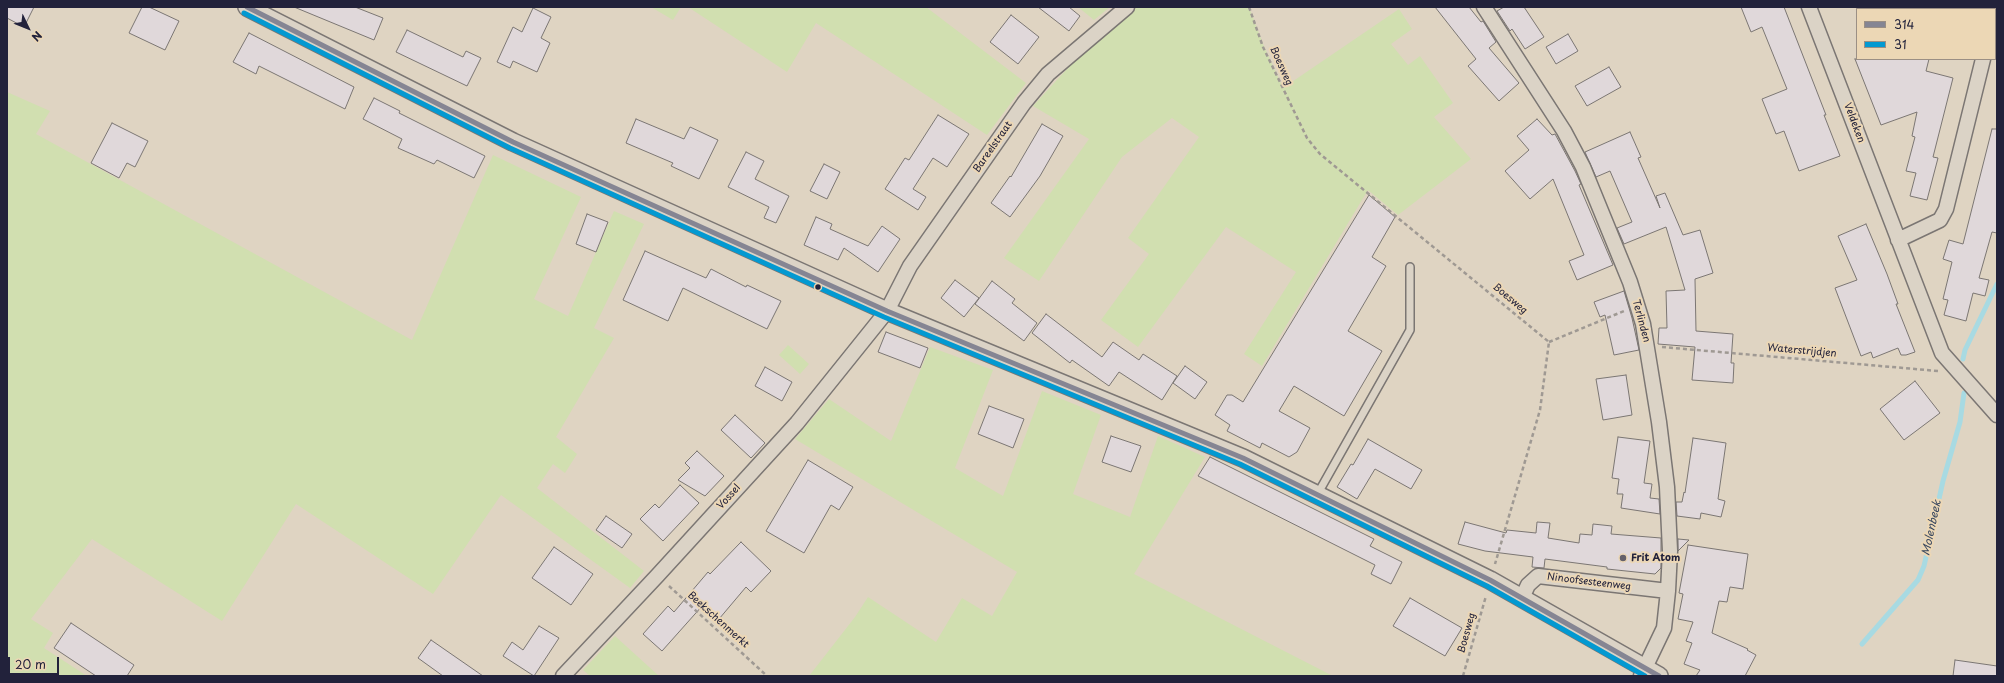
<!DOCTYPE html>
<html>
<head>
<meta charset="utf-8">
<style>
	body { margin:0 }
	#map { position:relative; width:2004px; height:683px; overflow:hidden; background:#dfd4c2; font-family:"Playpen Sans",sans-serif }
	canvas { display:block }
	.frame { position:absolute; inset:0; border:8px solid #22223b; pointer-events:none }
	.legend { position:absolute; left:1856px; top:8px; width:140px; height:52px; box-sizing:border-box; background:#ecd7b5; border:1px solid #9b8f84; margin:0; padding:5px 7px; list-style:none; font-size:12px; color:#22223b }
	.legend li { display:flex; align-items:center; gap:8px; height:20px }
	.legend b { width:20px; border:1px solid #9b8f84 }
	.north { position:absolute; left:8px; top:8px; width:40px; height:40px; -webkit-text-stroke:3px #ecd7b5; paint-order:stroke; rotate:133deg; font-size:11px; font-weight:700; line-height:16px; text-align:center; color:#22223b }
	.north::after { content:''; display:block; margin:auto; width:14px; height:18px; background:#22223b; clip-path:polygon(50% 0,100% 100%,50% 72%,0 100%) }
	.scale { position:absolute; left:8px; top:657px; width:51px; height:18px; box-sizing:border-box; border:2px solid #22223b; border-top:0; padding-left:5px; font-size:12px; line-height:14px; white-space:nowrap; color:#22223b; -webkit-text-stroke:3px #ecd7b5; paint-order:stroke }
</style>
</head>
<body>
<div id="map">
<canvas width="2004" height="683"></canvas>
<div class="frame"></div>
<ul class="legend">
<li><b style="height:5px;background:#858593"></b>314</li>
<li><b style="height:5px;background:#0399d1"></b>31</li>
</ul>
<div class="north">N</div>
<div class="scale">20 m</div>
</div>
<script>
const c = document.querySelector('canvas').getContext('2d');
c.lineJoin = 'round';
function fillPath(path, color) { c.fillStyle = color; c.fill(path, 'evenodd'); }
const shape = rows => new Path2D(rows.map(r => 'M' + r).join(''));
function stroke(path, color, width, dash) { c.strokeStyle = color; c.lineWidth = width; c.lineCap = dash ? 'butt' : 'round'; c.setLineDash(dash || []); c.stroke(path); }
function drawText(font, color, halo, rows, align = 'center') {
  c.font = font + ' "Playpen Sans",sans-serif'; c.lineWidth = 4; c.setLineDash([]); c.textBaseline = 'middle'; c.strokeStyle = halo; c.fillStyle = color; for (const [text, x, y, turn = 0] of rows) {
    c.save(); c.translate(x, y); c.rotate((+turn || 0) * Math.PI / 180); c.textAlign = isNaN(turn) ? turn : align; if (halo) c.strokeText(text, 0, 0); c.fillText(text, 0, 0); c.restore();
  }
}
const green = shape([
	[651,7,681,7,673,20],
	[688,7,926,7,1026,83,987,135,816,23,787,72],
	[1078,7,1110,7,1094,20],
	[1135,7,1249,7,1263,44,1283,88,1399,9,1412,29,1391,44,1408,65,1420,56,1453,103,1434,117,1471,159,1398,215,1368,190,1262,366,1244,354,1296,272,1226,227,1138,347,1101,320,1149,254,1128,238,1199,137,1172,118,1122,157,1039,281,1004,258,1089,139,1033,106,1078,57],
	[7,92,50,111,36,134,412,340,493,155,581,197,534,299,568,316,614,211,644,224,594,328,614,338,556,437,577,454,565,473,553,464,537,488,644,571,630,588,501,495,433,594,296,504,222,621,92,539,31,619,53,633,44,648,87,676,7,676],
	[788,345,809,364,800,374,779,355],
	[930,347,993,370,955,468,1003,496,1042,391,1101,415,1073,494,1130,517,1158,436,1205,457,1134,574,1333,676,809,676,855,617,868,597,936,642,962,598,992,616,1017,572,795,439,829,399,891,441],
	[615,636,659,676,590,676,583,670]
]);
const stream = shape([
	[1963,359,1965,350,1997,284],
	[1862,644,1918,580,1924,566,1943,481,1960,422,1964,393]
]);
const building = shape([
	[7,7,34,7,24,27,7,18,7,7],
	[142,7,149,7,179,21,165,50,129,33,142,7],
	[294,7,355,7,383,18,374,40,294,7],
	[1038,7,1069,7,1080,16,1069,31,1038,7],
	[1435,7,1469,7,1481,22,1483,21,1496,42,1489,48,1519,83,1499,101,1468,66,1476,59,1435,7],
	[1504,7,1524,7,1544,37,1525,49,1512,29,1510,31,1497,11,1504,7],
	[1741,7,1784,7,1826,115,1824,115,1840,156,1799,171,1784,131,1776,134,1762,99,1787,89,1762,27,1751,32,1741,7],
	[533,8,551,17,541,38,550,43,537,72,513,61,510,68,497,62,513,27,522,32,533,8],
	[1011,15,1039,37,1018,64,990,42,1011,15],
	[407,30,463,57,466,51,481,58,467,86,396,52,407,30],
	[249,33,354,87,345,109,259,66,256,74,233,62,249,33],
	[1568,34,1578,51,1556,64,1546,47,1568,34],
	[1855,59,1929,59,1926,71,1953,78,1933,157,1938,158,1927,200,1910,196,1916,173,1906,171,1915,137,1912,136,1917,112,1881,125,1855,59],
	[1609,67,1621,87,1587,106,1575,86,1609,67],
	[374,98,400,111,399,113,485,156,474,178,437,160,434,164,398,148,402,139,363,119,374,98],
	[938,115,969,134,947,167,933,158,913,189,926,197,918,210,885,189,905,158,909,160,938,115],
	[636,119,684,139,690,127,718,140,699,179,671,166,673,163,626,143,636,119],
	[1537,119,1552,135,1555,134,1575,171,1581,184,1579,185,1613,265,1577,280,1569,261,1584,255,1553,179,1530,199,1505,171,1529,150,1517,136,1537,119],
	[112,123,148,141,135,167,127,163,119,178,91,163,112,123],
	[1042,124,1063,136,1040,176,1010,217,991,203,1010,176,1011,177,1042,124],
	[1992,129,1997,129,1997,233,1992,232,1979,278,1989,280,1985,296,1973,293,1966,321,1944,315,1948,300,1943,299,1952,262,1943,259,1949,240,1963,244,1992,129],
	[1630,132,1641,157,1638,158,1660,208,1656,196,1665,193,1683,235,1700,230,1713,273,1695,279,1696,331,1733,334,1731,363,1734,363,1733,383,1692,380,1695,347,1658,344,1659,328,1667,328,1666,291,1685,290,1666,227,1624,244,1617,228,1632,222,1610,171,1596,177,1585,152,1630,132],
	[746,152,764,161,755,179,789,196,776,223,764,218,769,207,728,187,746,152],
	[824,164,840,172,827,199,810,191,824,164],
	[1369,195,1395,217,1372,257,1386,266,1348,331,1382,351,1344,416,1294,386,1279,411,1310,428,1297,452,1289,457,1262,443,1260,448,1227,431,1230,425,1215,415,1227,395,1232,395,1243,402,1369,195],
	[587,214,608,222,596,252,576,244,587,214],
	[816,217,832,224,830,229,868,246,882,226,900,239,878,272,844,248,838,260,804,245,816,217],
	[1866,224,1887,274,1898,304,1896,304,1915,352,1906,355,1901,355,1898,348,1873,358,1871,352,1861,356,1835,288,1857,280,1838,236,1866,224],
	[645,251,706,278,711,269,746,287,747,285,781,301,767,329,683,288,668,321,623,300,645,251],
	[955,280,979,298,964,317,941,298,955,280],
	[992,281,1015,299,1012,303,1037,323,1024,341,975,304,992,281],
	[1624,291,1632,318,1639,350,1614,355,1605,315,1600,317,1594,302,1624,291],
	[1046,314,1102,357,1113,342,1139,360,1143,354,1177,376,1162,400,1119,372,1109,386,1072,360,1070,363,1032,333,1046,314],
	[886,332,928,348,920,368,878,352,886,332],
	[1185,366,1207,382,1195,399,1173,383,1185,366],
	[765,367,792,382,782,401,755,386,765,367],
	[1626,375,1632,415,1603,420,1596,379,1626,375],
	[1915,381,1940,413,1904,440,1880,409,1915,381],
	[989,406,1024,419,1013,448,978,434,989,406],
	[735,415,765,443,751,458,721,430,735,415],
	[1111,436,1141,446,1131,472,1102,462,1111,436],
	[1618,437,1650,441,1644,483,1652,484,1650,498,1659,499,1660,514,1621,508,1623,494,1617,494,1619,479,1612,478,1618,437],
	[1693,438,1726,443,1718,499,1725,501,1721,517,1701,513,1700,519,1677,516,1676,502,1682,502,1684,492,1685,493,1693,438],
	[1368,439,1422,470,1411,489,1375,469,1357,499,1337,487,1351,464,1353,465,1368,439],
	[697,451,724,476,705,496,678,480,690,468,685,463,697,451],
	[1210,457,1374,539,1370,546,1402,562,1391,584,1371,574,1375,565,1198,476,1210,457],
	[808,460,853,487,839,510,831,505,804,553,766,531,808,460],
	[680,485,699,503,663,541,640,519,655,504,659,508,680,485],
	[606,516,632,534,622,548,596,530,606,516],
	[1465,522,1506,533,1507,530,1536,533,1537,522,1550,523,1548,538,1579,543,1580,534,1592,535,1593,524,1612,526,1611,534,1661,538,1661,568,1655,574,1607,569,1607,567,1545,559,1544,568,1532,567,1533,557,1485,551,1458,544,1465,522],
	[1678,539,1689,540,1678,551,1678,539],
	[741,542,771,571,751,592,746,587,719,619,703,605,662,651,643,634,668,606,674,612,708,572,710,574,741,542],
	[1688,545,1748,554,1743,589,1730,587,1727,602,1719,601,1712,633,1748,649,1747,650,1756,655,1745,676,1696,676,1700,670,1684,664,1692,643,1686,641,1693,622,1678,619,1683,594,1679,593,1688,545],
	[554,547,593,574,571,605,532,578,554,547],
	[1410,598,1462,628,1445,656,1393,626,1410,598],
	[71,623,134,665,127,676,96,676,54,648,71,623],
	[539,626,559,638,534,676,503,656,512,642,523,650,539,626],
	[431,640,483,676,443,676,418,658,431,640],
	[1955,660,1997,666,1997,676,1953,676,1955,660]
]);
const path = shape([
	[1249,7,1263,47,1307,138,1320,154,1549,342,1540,410,1495,564],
	[1549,342,1624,311],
	[1662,347,1938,371],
	[669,586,767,676],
	[1463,676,1486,596]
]);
const service = shape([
	[1317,495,1410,330,1410,267]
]);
const minor = shape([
	[1484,7,1564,131,1583,167,1630,282,1643,324,1659,422,1667,487,1670,551,1668,591,1664,628,1641,676],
	[1809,7,1942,353,1997,415],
	[1995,10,1996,7],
	[1898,240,1940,220,1946,209,1983,59],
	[1522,598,1528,585,1538,576,1668,591],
	[563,676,657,576,797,423,887,311,910,266,1024,103,1048,74,1127,7]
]);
const tertiary = shape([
	[247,7,513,142,887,311,1243,458,1490,580,1659,676]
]);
const bus1 = shape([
	[247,7,513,142,887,311,1243,458,1490,580,1659,676]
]);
const bus2 = shape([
	[244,13,510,148,884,317,1240,464,1487,586,1645,676]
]);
const markers = [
	[818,287,3.5,"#22223b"],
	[1623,558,4,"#64606a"]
];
const streetNames = [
	["Boesweg",1281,66,66],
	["Veldeken",1854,123,69],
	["Bareelstraat",993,147,-55],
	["Boesweg",1510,299,40],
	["Terlinden",1641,321,75],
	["Waterstrijdjen",1802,351,5],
	["Vossel",729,497,-48],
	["Ninoofsesteenweg",1589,582,7],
	["Beekschenmerkt",718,620,42],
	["Boesweg",1467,633,-74]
];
const poiNames = [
	["Frit Atom",1631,558]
];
const waterNames = [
	["Molenbeek",1932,528,-78]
];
fillPath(green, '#d1dfb0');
stroke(stream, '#a8dae2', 5);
fillPath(building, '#e0d8da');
stroke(building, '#7b7673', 1);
stroke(service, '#7b7673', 10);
stroke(minor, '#7b7673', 17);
stroke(tertiary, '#7b7673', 20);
stroke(path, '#9f9993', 2.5, [4, 3]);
stroke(service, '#dbd3c6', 7);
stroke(minor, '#dbd3c6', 14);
stroke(tertiary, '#dbd3c6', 17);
stroke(bus1, '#858593', 5);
stroke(bus2, '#0399d1', 5);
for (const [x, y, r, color] of markers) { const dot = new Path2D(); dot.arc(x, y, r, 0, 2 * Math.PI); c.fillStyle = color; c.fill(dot); stroke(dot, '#ecd7b5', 1.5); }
drawText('10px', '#22223b', '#ecd7b5', streetNames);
drawText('bold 10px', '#22223b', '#ecd7b5', poiNames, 'left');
drawText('italic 11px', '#38475f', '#ecd7b5', waterNames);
</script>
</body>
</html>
